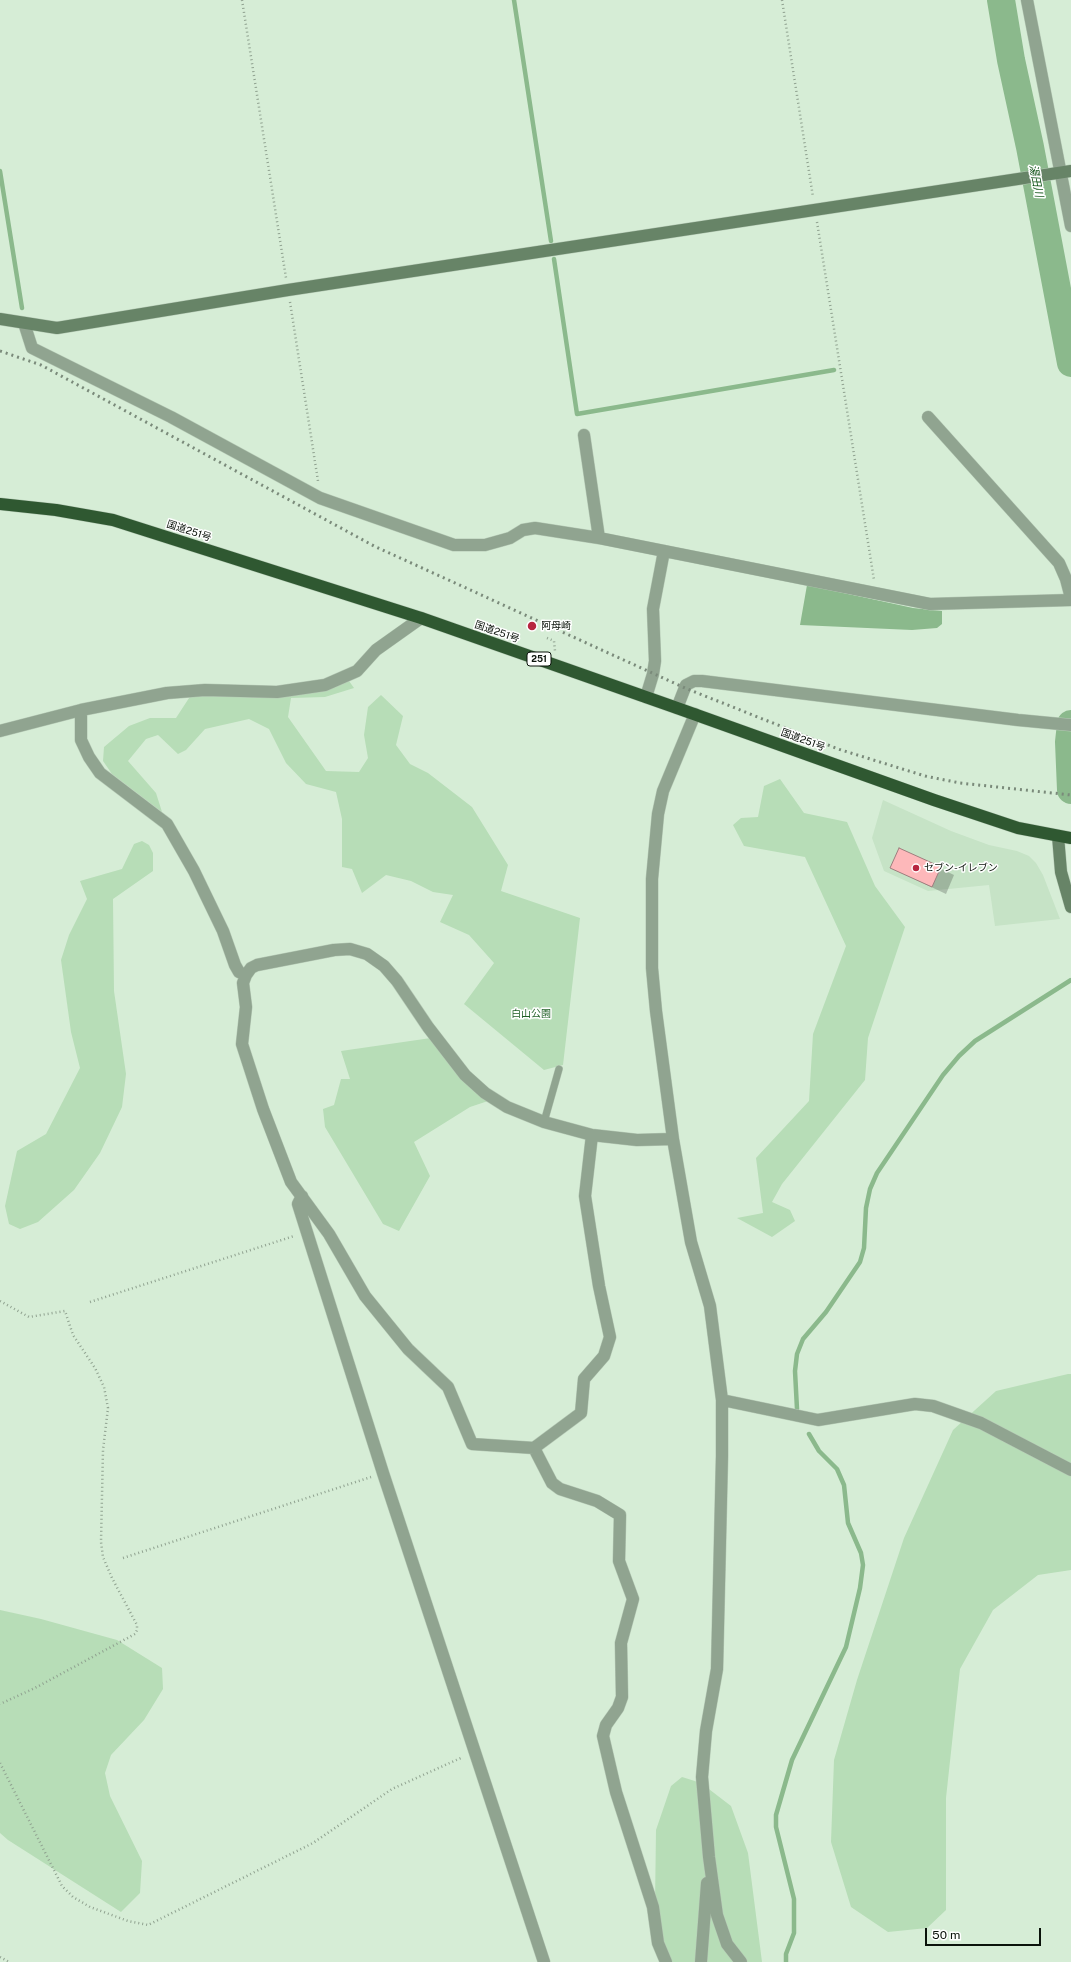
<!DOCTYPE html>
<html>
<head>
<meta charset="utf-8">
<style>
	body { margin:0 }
	#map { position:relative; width:1071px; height:1962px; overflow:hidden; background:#d6edd6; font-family:"Public Sans",sans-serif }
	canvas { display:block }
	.scale { position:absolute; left:925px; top:1928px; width:116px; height:18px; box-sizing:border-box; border:2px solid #0b130b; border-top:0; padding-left:5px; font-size:12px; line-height:14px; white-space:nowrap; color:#0b130b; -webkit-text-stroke:3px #fff; paint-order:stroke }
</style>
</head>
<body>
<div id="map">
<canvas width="1071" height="1962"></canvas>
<div class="scale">50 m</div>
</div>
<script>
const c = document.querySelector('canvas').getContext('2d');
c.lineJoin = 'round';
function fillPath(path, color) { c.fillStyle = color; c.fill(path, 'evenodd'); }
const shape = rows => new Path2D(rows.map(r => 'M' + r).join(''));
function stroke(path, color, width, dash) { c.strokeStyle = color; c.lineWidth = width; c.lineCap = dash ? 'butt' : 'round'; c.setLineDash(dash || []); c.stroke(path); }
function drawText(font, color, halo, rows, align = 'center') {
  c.font = font + ' "Public Sans","Noto Sans JP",sans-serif'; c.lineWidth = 3; c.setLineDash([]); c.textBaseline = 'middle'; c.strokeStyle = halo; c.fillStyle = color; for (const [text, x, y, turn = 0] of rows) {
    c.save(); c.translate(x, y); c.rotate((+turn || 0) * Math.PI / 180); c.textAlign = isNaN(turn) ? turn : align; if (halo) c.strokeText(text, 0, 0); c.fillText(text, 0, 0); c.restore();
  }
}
const built = shape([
	[883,800,951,831,989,845,1017,851,1029,856,1036,863,1043,875,1060,919,995,926,989,885,928,891,884,871,872,838]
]);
const green = shape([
	[349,681,354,688,325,697,291,698,288,717,326,771,359,772,368,758,364,735,368,707,381,695,403,716,396,745,410,764,428,773,472,807,508,865,501,891,580,918,563,1065,544,1070,464,1004,494,963,469,935,440,922,453,895,433,892,411,881,386,875,362,893,352,869,342,867,342,819,336,792,306,784,286,763,269,729,249,719,205,729,186,750,178,754,158,735,146,739,128,761,156,793,162,812,112,774,103,761,104,747,129,726,150,718,176,718,191,695],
	[780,779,804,813,847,822,875,886,905,927,868,1038,865,1080,782,1184,772,1202,790,1210,795,1221,772,1237,737,1218,763,1213,756,1158,809,1101,813,1034,846,946,805,857,744,846,733,825,741,818,758,817,764,786],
	[142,841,149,845,153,853,153,871,113,899,114,991,126,1074,122,1107,100,1153,74,1190,38,1222,20,1229,9,1224,5,1206,17,1151,46,1134,80,1068,71,1032,61,960,69,935,87,899,80,881,122,869,134,844],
	[431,1038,488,1101,470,1107,414,1142,430,1176,399,1231,383,1224,325,1127,323,1109,334,1105,341,1079,350,1079,341,1051],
	[1068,1374,1071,1374,1071,1570,1038,1575,993,1610,960,1669,946,1798,946,1910,927,1928,888,1932,851,1907,831,1842,834,1760,857,1680,904,1538,953,1430,996,1391],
	[0,1610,41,1619,117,1640,162,1668,163,1689,144,1720,111,1755,105,1773,110,1796,142,1861,140,1893,121,1912,8,1840,0,1833],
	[682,1777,701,1783,731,1806,748,1853,762,1962,662,1962,655,1905,656,1830,671,1786]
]);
const water = shape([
	[807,585,913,608,942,611,942,624,937,628,912,630,800,625]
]);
const shadow = shape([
	[900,849,954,875,946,894,891,868]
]);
const stream = shape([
	[514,0,551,241],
	[0,171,22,308],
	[554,259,577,414,834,370],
	[797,1409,795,1371,797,1354,803,1339,826,1312,860,1262,864,1248,866,1208,870,1189,877,1173,943,1075,959,1056,975,1041,1071,980],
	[786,1962,786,1954,794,1933,794,1899,776,1827,776,1815,792,1760,846,1647,860,1588,863,1565,861,1553,848,1523,844,1485,837,1469,819,1451,809,1434]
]);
const river = shape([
	[1001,0,1011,60,1030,147,1071,363],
	[1071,724,1069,742,1071,790]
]);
const building = shape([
	[899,848,941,867,932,887,890,868,899,848]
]);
const path = shape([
	[242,0,286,278],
	[782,0,813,197],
	[817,222,874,580],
	[290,302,318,481],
	[547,638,554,641,555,651],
	[0,1301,29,1317,65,1311,73,1335,95,1368,104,1387,108,1408,103,1450,101,1542,103,1557,112,1578,137,1625,137,1630,135,1634,35,1688,0,1704],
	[90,1302,294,1236],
	[123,1558,371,1477],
	[0,1763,62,1886,73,1897,90,1907,128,1921,148,1925,313,1843,392,1789,463,1757],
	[0,1957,9,1962]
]);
const lane = shape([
	[544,1122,559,1069]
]);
const street = shape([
	[1027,0,1071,226],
	[24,323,32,348,171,417,320,498,454,545,485,545,510,538,523,530,535,528,599,538,930,604,1071,600],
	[928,417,1059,563,1066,579,1071,598],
	[584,435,599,538],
	[646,697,653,674,655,661,653,609,664,551],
	[677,708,686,685,694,681,702,681,1018,720,1071,725],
	[81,710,81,740,89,757,100,773,167,824,194,871,223,931,235,965,239,972,246,975],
	[695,714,663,791,658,814,652,879,652,968,656,1011,673,1139,691,1242,710,1306,722,1400,722,1456,717,1669,706,1731,702,1777,709,1857,717,1915,727,1944,741,1962],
	[0,731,81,710,167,693,205,690,277,692,325,685,357,671,376,650,421,618],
	[592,1135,585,1196,599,1286,610,1337,604,1356,584,1379,581,1413,534,1448,472,1444,448,1387,408,1349,365,1296,329,1234,291,1182,263,1109,242,1044,246,1007,243,983,246,975,251,968,257,965,334,950,350,949,367,954,384,966,397,981,428,1027,465,1075,485,1093,507,1107,544,1122,592,1135,637,1140,673,1139],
	[302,1196,298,1204,383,1473,544,1962],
	[722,1400,818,1420,915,1404,933,1406,981,1423,1071,1470],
	[534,1448,552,1483,560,1489,597,1501,620,1515,619,1561,633,1599,621,1643,622,1697,618,1708,606,1725,603,1736,616,1792,653,1907,658,1943,666,1962],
	[701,1962,707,1883]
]);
const secondary = shape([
	[0,319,57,328,288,290,1071,171],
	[1058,836,1061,872,1071,907]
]);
const highway = shape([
	[0,504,56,510,113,520,421,618,677,708,934,800,1018,828,1071,838]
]);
const rail = shape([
	[0,351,41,365,374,546,685,688,838,749,925,776,960,783,1071,795]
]);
const markers = [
	[532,626,5,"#b72640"],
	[916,868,4,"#b72640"]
];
const shields = [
	[539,659,24]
];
const shieldNames = [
	["251",539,659]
];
const streetNames = [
	["国道251号",189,531,18],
	["国道251号",497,632,19],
	["国道251号",803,740,20]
];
const poiNames = [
	["阿母崎",541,626],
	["セブン-イレブン",924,868]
];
const parkNames = [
	["白山公園",531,1014]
];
const waterNames = [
	["湯田川",1036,181,79]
];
fillPath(built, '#c6e3c6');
fillPath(green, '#b7ddb7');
fillPath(water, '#8bb98c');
fillPath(shadow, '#0003');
stroke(stream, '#8bb98c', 4.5);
stroke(river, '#8bb98c', 28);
fillPath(building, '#fdb8ba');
stroke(building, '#9e7e7e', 1);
stroke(lane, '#b6cab6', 8);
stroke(street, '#b6cab6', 13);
stroke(secondary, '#b6cab6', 13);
stroke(highway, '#b6cab6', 13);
stroke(path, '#90a290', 2.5, [1, 3]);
stroke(lane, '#90a490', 7);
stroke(street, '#90a490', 12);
stroke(secondary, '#678467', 12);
stroke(highway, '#2f5831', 12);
stroke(rail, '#7a8a7a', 3, [2, 4]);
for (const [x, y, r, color] of markers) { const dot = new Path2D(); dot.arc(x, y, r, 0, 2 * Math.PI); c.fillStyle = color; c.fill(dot); stroke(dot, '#fff', 1.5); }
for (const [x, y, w] of shields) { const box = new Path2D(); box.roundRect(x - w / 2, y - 7, w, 14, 3); c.fillStyle = '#fff'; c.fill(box); stroke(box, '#0b130b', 1); }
drawText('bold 9px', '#0b130b', null, shieldNames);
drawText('10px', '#0b130b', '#fff', streetNames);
drawText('10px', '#0b130b', '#fff', poiNames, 'left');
drawText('10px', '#1f5f25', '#fff', parkNames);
drawText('italic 11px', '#17581e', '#fff', waterNames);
</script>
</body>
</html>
